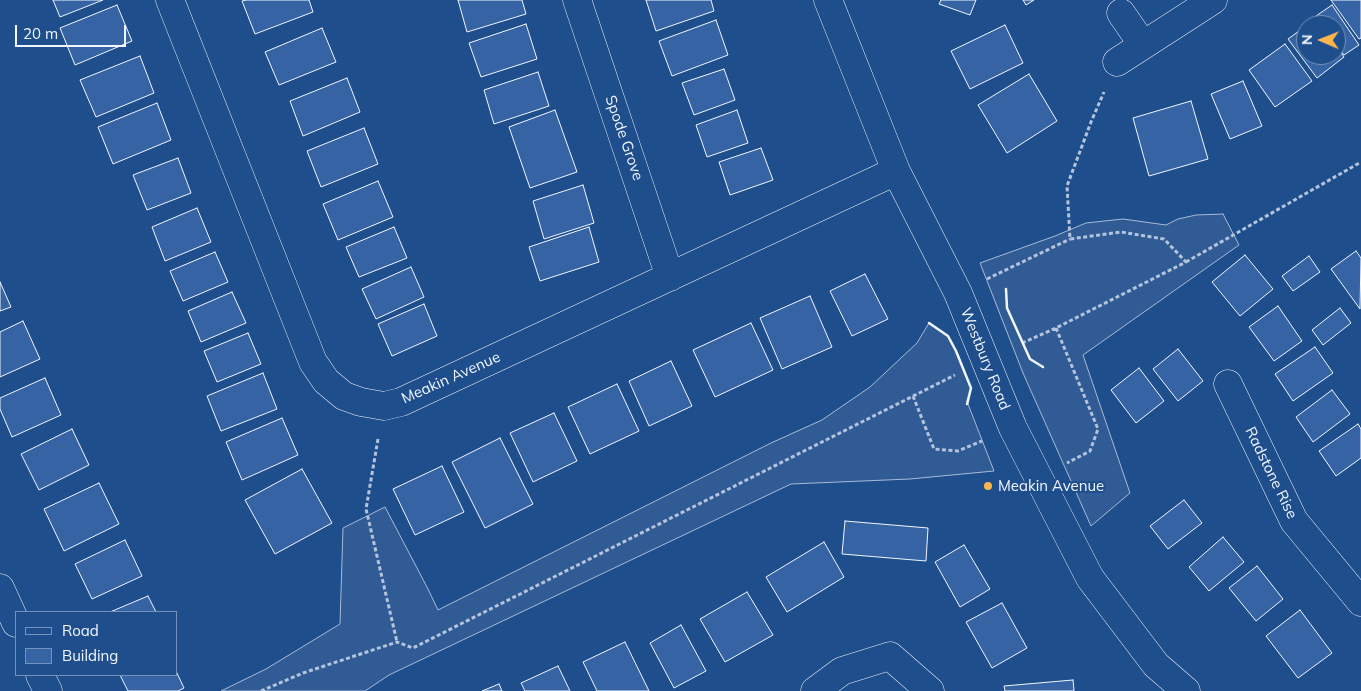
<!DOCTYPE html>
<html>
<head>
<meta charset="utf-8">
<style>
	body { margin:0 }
	#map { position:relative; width:1361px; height:691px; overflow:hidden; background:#1f4e8c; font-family:Mulish,sans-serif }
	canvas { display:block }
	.legend { position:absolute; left:15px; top:611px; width:162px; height:65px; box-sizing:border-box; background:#1f4e8c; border:1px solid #7391ba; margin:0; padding:6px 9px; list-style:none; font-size:15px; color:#f2f6ff }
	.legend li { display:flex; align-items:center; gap:10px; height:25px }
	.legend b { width:25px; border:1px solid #7391ba }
	.north { position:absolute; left:1296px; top:15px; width:50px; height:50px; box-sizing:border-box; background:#1f4e8c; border:1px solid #7391ba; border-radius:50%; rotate:271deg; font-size:14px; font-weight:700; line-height:20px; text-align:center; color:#f2f6ff }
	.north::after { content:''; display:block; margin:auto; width:18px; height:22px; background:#ffb74d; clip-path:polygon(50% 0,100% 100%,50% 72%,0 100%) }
	.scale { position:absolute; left:15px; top:25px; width:111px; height:22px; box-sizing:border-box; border:2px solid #f2f6ff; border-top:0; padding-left:6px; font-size:15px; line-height:18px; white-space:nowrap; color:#f2f6ff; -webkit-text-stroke:4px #1f4e8c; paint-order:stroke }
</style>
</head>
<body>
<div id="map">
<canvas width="1361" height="691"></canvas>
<ul class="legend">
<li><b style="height:6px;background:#1f4e8c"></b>Road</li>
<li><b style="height:14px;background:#3563a3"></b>Building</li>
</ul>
<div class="north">N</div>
<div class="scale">20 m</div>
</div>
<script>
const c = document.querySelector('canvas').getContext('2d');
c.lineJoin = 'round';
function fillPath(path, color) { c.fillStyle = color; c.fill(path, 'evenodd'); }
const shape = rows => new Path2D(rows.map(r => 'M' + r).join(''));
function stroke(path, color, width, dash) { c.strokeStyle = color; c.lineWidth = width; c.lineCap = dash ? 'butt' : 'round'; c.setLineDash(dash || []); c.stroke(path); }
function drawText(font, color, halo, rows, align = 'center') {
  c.font = font + ' Mulish,sans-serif'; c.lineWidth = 4; c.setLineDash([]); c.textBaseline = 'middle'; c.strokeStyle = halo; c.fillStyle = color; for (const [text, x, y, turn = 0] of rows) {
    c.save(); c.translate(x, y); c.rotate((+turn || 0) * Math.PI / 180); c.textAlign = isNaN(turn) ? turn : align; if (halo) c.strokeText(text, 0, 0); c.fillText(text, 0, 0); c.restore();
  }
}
const built = shape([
	[1223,214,1239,245,1083,355,1130,493,1091,526,1023,373,980,263,1055,236,1086,223,1123,219,1166,225,1178,219,1196,215,1223,214],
	[929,323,948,336,956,351,971,388,968,404,994,471,910,479,791,484,389,675,365,691,221,691,266,669,340,624,343,528,385,507,428,589,438,610,771,443,822,420,870,387,917,343,929,323]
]);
const building = shape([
	[53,0,103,0,60,17,53,0],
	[246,0,309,0,313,12,255,34,242,1,246,0],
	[458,0,522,0,526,14,467,32,458,0],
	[646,0,711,0,714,11,656,31,646,0],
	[941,0,976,0,970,15,939,4,941,0],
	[1023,0,1034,0,1026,5,1023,0],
	[1331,0,1361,0,1361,38,1359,39,1331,0],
	[117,5,132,41,75,65,60,28,117,5],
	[1332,5,1359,45,1344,55,1336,44,1336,25,1323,25,1316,16,1332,5],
	[1315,19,1320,25,1307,25,1315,19],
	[716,20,728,55,672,76,659,41,716,20],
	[526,24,537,59,481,77,469,43,526,24],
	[1005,25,1023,63,970,89,951,51,1005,25],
	[1306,26,1306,55,1336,55,1336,46,1344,57,1317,78,1288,39,1306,26],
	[322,28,336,62,279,85,265,52,322,28],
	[1285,44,1312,81,1275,107,1249,70,1285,44],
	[140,56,154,93,96,117,80,80,140,56],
	[724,69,735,100,694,115,682,83,724,69],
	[538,72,549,106,494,124,484,90,538,72],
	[1029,74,1057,121,1007,153,978,105,1029,74],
	[347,78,360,112,303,136,290,101,347,78],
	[1243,81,1262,126,1230,139,1211,94,1243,81],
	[1191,101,1208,159,1149,176,1133,118,1191,101],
	[157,103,171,140,113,164,98,127,157,103],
	[555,110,577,172,530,188,509,127,555,110],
	[737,110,748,143,707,157,696,125,737,110],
	[364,128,378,164,321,187,307,151,364,128],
	[761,148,773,180,730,195,719,162,761,148],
	[178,158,191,193,147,210,133,175,178,158],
	[378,181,393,217,338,240,323,204,378,181],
	[583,185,594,223,544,239,533,201,583,185],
	[197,208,211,242,165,261,152,227,197,208],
	[394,227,407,258,359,277,346,247,394,227],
	[589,227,599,262,540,281,529,247,589,227],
	[1356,251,1361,258,1360,309,1331,269,1356,251],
	[215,252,228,282,183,301,170,271,215,252],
	[1245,255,1273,289,1240,316,1212,282,1245,255],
	[1309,256,1320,272,1293,291,1282,276,1309,256],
	[411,267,424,297,376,319,362,289,411,267],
	[865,274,888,319,852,336,830,291,865,274],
	[0,282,11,307,0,311,0,282],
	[232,292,246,323,201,342,188,311,232,292],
	[810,296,832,347,782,369,760,318,810,296],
	[424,304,437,336,392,356,378,324,424,304],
	[1278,306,1302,341,1274,361,1249,327,1278,306],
	[1340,308,1351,323,1323,345,1312,330,1340,308],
	[23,321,40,359,0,377,0,332,23,321],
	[751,323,773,370,715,397,693,350,751,323],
	[248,333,261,364,217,382,204,351,248,333],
	[1315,347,1333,373,1293,401,1275,374,1315,347],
	[1178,349,1203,381,1178,401,1153,369,1178,349],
	[671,361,692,406,649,426,629,381,671,361],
	[1139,368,1164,401,1136,423,1111,390,1139,368],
	[263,373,277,409,221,431,207,396,263,373],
	[45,378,61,415,12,437,0,409,0,398,45,378],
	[617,384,639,431,590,454,568,407,617,384],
	[1332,390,1350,414,1313,442,1296,417,1332,390],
	[554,413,577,461,533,482,510,433,554,413],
	[282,418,298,455,242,480,226,442,282,418],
	[1358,424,1361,429,1361,458,1336,476,1319,451,1358,424],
	[72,429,89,465,39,490,21,454,72,429],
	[500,438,533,504,485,528,452,462,500,438],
	[442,466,464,512,415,535,393,489,442,466],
	[302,469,332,523,275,554,245,500,302,469],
	[99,483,119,524,64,551,44,509,99,483],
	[1184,500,1202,523,1168,549,1150,526,1184,500],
	[845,521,928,528,926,561,842,554,845,521],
	[1223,537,1244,562,1209,591,1189,567,1223,537],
	[125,540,142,576,92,599,75,564,125,540],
	[824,542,844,577,787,612,766,577,824,542],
	[964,545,990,589,960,607,935,562,964,545],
	[1257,566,1283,599,1256,621,1229,588,1257,566],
	[747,592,773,635,725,662,700,619,747,592],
	[148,596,156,612,110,612,148,596],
	[1002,603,1027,648,992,668,966,622,1002,603],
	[1300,610,1332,653,1298,678,1266,636,1300,610],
	[681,625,706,671,674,688,650,643,681,625],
	[625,642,649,691,597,691,583,662,625,642],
	[558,666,570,691,525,691,521,683,558,666],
	[176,671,184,688,178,691,128,691,120,675,176,675,176,671],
	[1073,680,1074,691,1005,691,1004,686,1073,680],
	[499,684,502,691,482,691,499,684]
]);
const path = shape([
	[1186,262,1361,162],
	[987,279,1070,239],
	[1056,328,1098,429,1090,451,1067,463],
	[1022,343,1056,328,1186,262,1164,239,1121,232,1070,239,1067,186,1091,122,1104,92],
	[913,396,934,449,958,451,982,441],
	[378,439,366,509,397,642],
	[261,691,303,673,397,642,413,648,955,375]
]);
const minor = shape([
	[170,0,313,362,326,381,344,396,361,402,384,406,401,402,896,171],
	[577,0,670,277],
	[828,0,896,171,958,293,1013,428,1090,578,1156,665,1186,691],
	[1121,13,1143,45],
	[1117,62,1213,0],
	[1228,384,1294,521,1361,602],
	[0,588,16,623],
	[40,675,48,691],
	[815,691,842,671,890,656,930,691]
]);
const wall = shape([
	[1006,289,1007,308,1030,359,1043,367],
	[929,323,948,336,956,351,971,388,967,404]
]);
const markers = [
	[988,486,5,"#ffb74d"]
];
const streetNames = [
	["Spode Grove",624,138,71],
	["Westbury Road",985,359,68],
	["Meakin Avenue",451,378,-24],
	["Radstone Rise",1271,473,64]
];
const poiNames = [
	["Meakin Avenue",998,486]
];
fillPath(built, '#305b95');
stroke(built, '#a8bbd7', 1);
fillPath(building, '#3563a3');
stroke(building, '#f2f6ff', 1);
stroke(minor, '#f2f6ff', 29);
stroke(path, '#b3c4dc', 3, [4, 2.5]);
stroke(minor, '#1f4e8c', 28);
stroke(wall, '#f2f6ff', 2.5);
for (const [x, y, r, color] of markers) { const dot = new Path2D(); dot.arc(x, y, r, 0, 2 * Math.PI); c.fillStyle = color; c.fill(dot); stroke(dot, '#1f4e8c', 2); }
drawText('15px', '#f2f6ff', '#1f4e8c', streetNames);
drawText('15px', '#f2f6ff', '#1f4e8c', poiNames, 'left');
</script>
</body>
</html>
